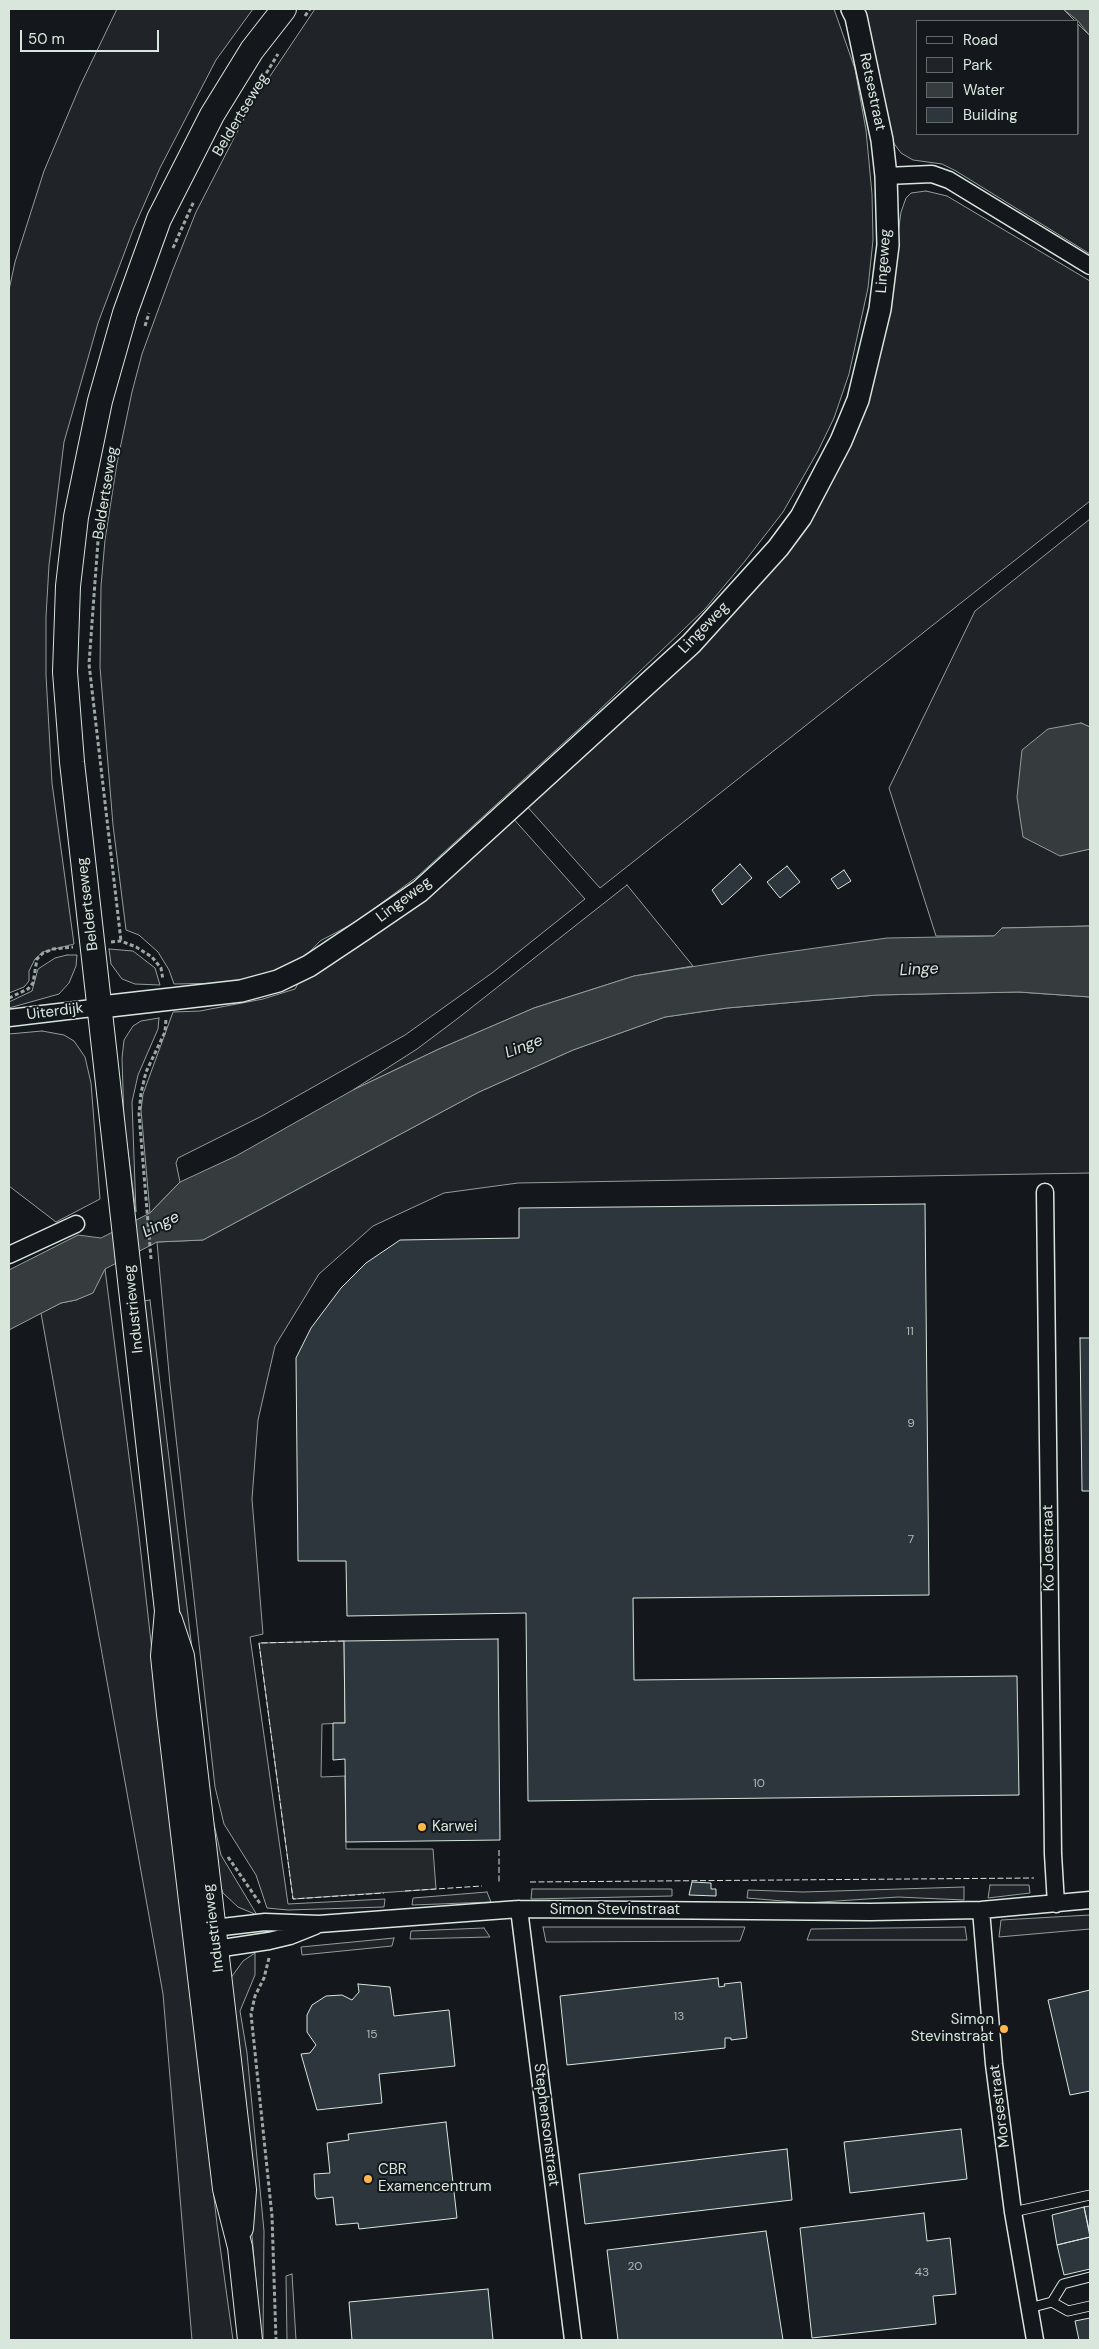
<!DOCTYPE html>
<html>
<head>
<meta charset="utf-8">
<style>
	body { margin:0 }
	#map { position:relative; width:1099px; height:2349px; overflow:hidden; background:#14181c; font-family:"DM Sans",sans-serif }
	canvas { display:block }
	.frame { position:absolute; inset:0; border:10px solid #d8e6dc; pointer-events:none }
	.legend { position:absolute; left:916px; top:20px; width:162px; height:115px; box-sizing:border-box; background:#14181c; border:1px solid #626a69; margin:0; padding:6px 9px; list-style:none; font-size:15px; color:#d8e6dc }
	.legend li { display:flex; align-items:center; gap:10px; height:25px }
	.legend b { width:25px; border:1px solid #626a69 }
	.scale { position:absolute; left:20px; top:30px; width:139px; height:22px; box-sizing:border-box; border:2px solid #d8e6dc; border-top:0; padding-left:6px; font-size:15px; line-height:18px; white-space:nowrap; color:#d8e6dc; -webkit-text-stroke:4px #14181c; paint-order:stroke }
</style>
</head>
<body>
<div id="map">
<canvas width="1099" height="2349"></canvas>
<div class="frame"></div>
<ul class="legend">
<li><b style="height:6px;background:#14181c"></b>Road</li>
<li><b style="height:14px;background:#202428"></b>Park</li>
<li><b style="height:14px;background:#363b3e"></b>Water</li>
<li><b style="height:14px;background:#2c363c"></b>Building</li>
</ul>
<div class="scale">50 m</div>
</div>
<script>
const c = document.querySelector('canvas').getContext('2d');
c.lineJoin = 'round';
function fillPath(path, color) { c.fillStyle = color; c.fill(path, 'evenodd'); }
const shape = rows => new Path2D(rows.map(r => 'M' + r).join(''));
function stroke(path, color, width, dash) { c.strokeStyle = color; c.lineWidth = width; c.lineCap = dash ? 'butt' : 'round'; c.setLineDash(dash || []); c.stroke(path); }
function drawText(font, color, halo, rows, align = 'center') {
  c.font = font + ' "DM Sans",sans-serif'; c.lineWidth = 4; c.setLineDash([]); c.textBaseline = 'middle'; c.strokeStyle = halo; c.fillStyle = color; for (const [text, x, y, turn = 0] of rows) {
    c.save(); c.translate(x, y); c.rotate((+turn || 0) * Math.PI / 180); c.textAlign = isNaN(turn) ? turn : align; if (halo) c.strokeText(text, 0, 0); c.fillText(text, 0, 0); c.restore();
  }
}
const green = shape([
	[117,9,253,9,216,60,160,168,133,230,98,323,64,442,49,565,46,617,46,675,52,783,74,944,43,952,35,959,29,971,29,981,24,987,9,993,9,290,15,262,44,171,80,86,117,9],
	[315,9,834,9,855,69,866,130,872,194,873,240,868,288,849,374,834,418,818,451,783,512,745,561,705,609,593,716,418,876,356,922,320,941,300,962,283,970,227,983,174,984,169,970,158,952,139,935,126,930,113,825,100,667,101,586,105,540,117,463,132,392,142,354,172,272,196,212,252,103,315,9],
	[858,9,1063,9,1075,21,918,21,918,134,1078,134,1078,24,1090,36,1090,254,956,171,942,164,913,160,901,153,893,142,880,83,858,9],
	[926,191,947,196,1090,281,1090,501,600,888,524,803,797,531,890,290,901,212,906,198,911,193,926,191],
	[1090,519,1090,727,1081,723,1060,855,1090,849,1090,926,1002,928,994,936,936,936,889,788,975,611,1090,519],
	[511,816,585,899,492,973,405,1035,262,1116,178,1158,176,1163,180,1182,150,1213,141,1110,143,1094,173,1012,200,1011,263,999,295,989,304,973,511,816],
	[627,885,693,966,634,976,534,1008,439,1049,353,1090,417,1049,457,1019,627,885],
	[109,949,133,951,155,968,160,985,135,984,122,979,111,964,109,949],
	[67,955,77,955,76,966,69,983,59,994,9,1008,9,1002,32,991,38,969,55,958,67,955],
	[1019,992,1090,997,1090,1173,518,1183,444,1193,373,1226,319,1274,275,1346,258,1420,252,1499,263,1634,250,1637,288,1904,385,1899,384,1907,288,1910,267,1908,256,1875,224,1824,215,1787,170,1384,157,1242,203,1240,479,1092,573,1050,665,1017,727,1008,877,995,1019,992],
	[159,1018,158,1029,138,1075,132,1102,136,1212,124,1122,122,1058,124,1040,133,1026,141,1021,159,1018],
	[42,1031,64,1035,74,1041,85,1057,91,1083,100,1199,56,1222,9,1186,9,1034,42,1031],
	[105,1269,138,1527,217,2224,233,2340,192,2340,163,1994,41,1313,61,1303,76,1300,92,1293,105,1269],
	[150,1300,212,1815,221,1855,257,1915,238,1907,223,1893,220,1884,173,1566,144,1301,150,1300],
	[990,1885,1029,1885,1030,1893,988,1898,990,1885],
	[964,1887,964,1900,898,1897,806,1903,747,1898,748,1890,803,1892,964,1887],
	[532,1889,672,1889,672,1896,531,1899,532,1889],
	[487,1892,491,1902,412,1905,413,1898,487,1892],
	[1090,1915,1090,1929,999,1937,1001,1920,1090,1915],
	[543,1927,745,1927,740,1941,546,1942,543,1927],
	[965,1927,967,1940,807,1940,811,1929,965,1927],
	[484,1928,490,1937,410,1939,411,1931,484,1928],
	[394,1938,392,1946,302,1955,301,1947,394,1938],
	[255,1953,255,1975,240,2011,247,2053,264,2231,263,2340,261,2340,230,1979,243,1961,255,1953],
	[292,2274,296,2340,287,2340,286,2276,292,2274]
]);
const parking = shape([
	[344,1641,345,1723,322,1724,321,1777,345,1776,346,1849,433,1849,436,1889,293,1899,259,1643,344,1641]
]);
const water = shape([
	[1063,9,1090,9,1090,36,1078,21,1063,9],
	[1081,723,1090,727,1090,849,1060,856,1023,837,1017,797,1022,750,1048,729,1081,723],
	[1090,926,1090,997,1019,992,877,995,727,1008,665,1017,573,1050,479,1092,203,1240,157,1242,105,1269,93,1293,76,1300,61,1303,9,1330,9,1270,78,1235,101,1238,150,1213,180,1182,236,1156,353,1090,439,1049,534,1008,634,976,766,955,887,938,994,936,1002,928,1090,926]
]);
const building = shape([
	[740,864,752,878,722,905,712,890,740,864],
	[787,866,800,882,780,898,767,882,787,866],
	[844,870,851,881,838,889,831,879,844,870],
	[925,1204,929,1595,633,1598,634,1680,1017,1676,1019,1795,528,1801,526,1613,347,1616,346,1561,298,1561,296,1358,311,1328,341,1288,366,1263,400,1240,519,1238,519,1208,925,1204],
	[1080,1338,1090,1338,1090,1491,1082,1491,1080,1338],
	[498,1639,500,1840,346,1842,345,1759,333,1760,333,1723,345,1723,344,1641,498,1639],
	[692,1882,711,1883,711,1889,716,1889,716,1896,689,1895,692,1882],
	[718,1978,719,1987,725,1986,724,1984,741,1982,747,2038,731,2040,731,2038,725,2038,725,2048,567,2065,560,1996,718,1978],
	[358,1984,390,1987,394,2016,449,2010,455,2066,379,2074,382,2103,317,2110,301,2054,310,2053,316,2045,307,2032,307,2015,312,2005,326,1996,342,1995,352,2000,359,1992,358,1984],
	[1090,1990,1090,2091,1070,2095,1048,2000,1090,1990],
	[446,2122,457,2218,359,2229,358,2223,336,2225,333,2197,317,2199,315,2196,314,2174,330,2173,327,2143,349,2140,348,2134,446,2122],
	[961,2129,967,2179,850,2193,844,2142,961,2129],
	[787,2149,792,2200,585,2224,579,2174,787,2149],
	[1090,2206,1090,2234,1084,2207,1090,2206],
	[1084,2207,1090,2237,1057,2245,1052,2215,1084,2207],
	[924,2213,927,2241,950,2238,956,2294,933,2296,936,2324,812,2338,800,2228,924,2213],
	[766,2231,783,2340,618,2340,607,2250,766,2231],
	[1090,2237,1090,2269,1064,2275,1057,2245,1090,2237],
	[488,2289,493,2340,352,2340,349,2302,488,2289],
	[1090,2318,1090,2340,1079,2340,1075,2321,1090,2318]
]);
const path = shape([
	[305,16,310,9],
	[219,151,278,54],
	[173,248,194,201],
	[145,326,149,313],
	[112,458,98,541,89,664,121,941],
	[111,942,121,941,136,947,152,957,161,968,163,980],
	[9,998,28,989,33,983,37,959,43,953,53,949,73,947],
	[151,1259,139,1114,141,1093,146,1072,165,1032,166,1019],
	[228,1857,261,1905],
	[269,1958,264,1978,255,1996,251,2014,272,2216,276,2340]
]);
const service = shape([
	[1013,2212,1090,2195],
	[1052,2302,1068,2311,1090,2306],
	[1029,2308,1052,2302,1063,2284,1090,2277]
]);
const minor = shape([
	[886,176,932,174,949,180,1090,266],
	[9,1018,101,1007],
	[1045,1192,1053,1854,1056,1904],
	[9,1255,76,1224],
	[519,1909,573,2340],
	[981,1910,994,2064,1013,2212,1035,2340],
	[206,1934,214,1928,265,1922,319,1924,519,1909,870,1912,981,1910,1090,1900],
	[206,1945,216,1949,269,1941,290,1936,315,1926]
]);
const tertiary = shape([
	[101,1007,241,991,278,981,309,966,363,930,420,891,691,644,778,548,801,517,841,441,858,400,880,309,888,245,886,176,882,140,856,17,852,9]
]);
const secondary = shape([
	[170,1620,182,1656,244,2190,241,2228],
	[250,2340,240,2247,225,2189,169,1714,163,1656,167,1611,72,762,65,672,68,586,76,517,100,401,125,313,159,219,212,115,252,50,284,9]
]);
const fence = shape([
	[344,1641,259,1643,293,1899,384,1893],
	[499,1850,499,1883],
	[530,1882,1034,1878],
	[405,1891,482,1886]
]);
const markers = [
	[422,1827,5,"#ffb74d"],
	[1004,2029,5,"#ffb74d"],
	[368,2179,5,"#ffb74d"]
];
const numberNames = [
	["11",910,1332],
	["9",911,1424],
	["7",911,1540],
	["10",759,1784],
	["13",679,2017],
	["15",372,2035],
	["20",635,2267],
	["43",922,2273]
];
const streetNames = [
	["Retsestraat",872,92,78],
	["Beldertseweg",241,115,-59],
	["Lingeweg",884,261,-86],
	["Beldertseweg",106,493,-81],
	["Lingeweg",704,628,-46],
	["Lingeweg",404,900,-37],
	["Beldertseweg",88,904,-97],
	["Uiterdijk",55,1012,-7],
	["Industrieweg",134,1309,-96],
	["Ko Joestraat",1049,1548,-91],
	["Simon Stevinstraat",615,1910],
	["Industrieweg",214,1928,-97],
	["Morsestraat",1000,2106,-97],
	["Stephensonstraat",546,2125,83]
];
const poiNames = [
	["Karwei",432,1827],
	["Simon",994,2020,"right"],
	["Stevinstraat",994,2037,"right"],
	["CBR",378,2170],
	["Examencentrum",378,2187]
];
const waterNames = [
	["Linge",919,970,-3],
	["Linge",524,1047,-21],
	["Linge",161,1225,-27]
];
fillPath(green, '#202428');
stroke(green, '#939e99', 1);
fillPath(parking, '#24282b');
stroke(parking, '#939e99', 1);
fillPath(water, '#363b3e');
stroke(water, '#939e99', 1);
fillPath(building, '#2c363c');
stroke(building, '#d8e6dc', 1);
stroke(service, '#d8e6dc', 11);
stroke(minor, '#d8e6dc', 19);
stroke(tertiary, '#d8e6dc', 24);
stroke(secondary, '#d8e6dc', 26);
stroke(path, '#9da8a2', 3, [4, 2.5]);
stroke(service, '#14181c', 9);
stroke(minor, '#14181c', 16);
stroke(tertiary, '#14181c', 21);
stroke(secondary, '#14181c', 24);
stroke(fence, '#d8e6dc', 1, [6, 2.5]);
for (const [x, y, r, color] of markers) { const dot = new Path2D(); dot.arc(x, y, r, 0, 2 * Math.PI); c.fillStyle = color; c.fill(dot); stroke(dot, '#14181c', 2); }
drawText('12px', '#adbab4', null, numberNames);
drawText('15px', '#d8e6dc', '#14181c', streetNames);
drawText('15px', '#d8e6dc', '#14181c', poiNames, 'left');
drawText('italic 16px', '#d8e6dc', '#14181c', waterNames);
</script>
</body>
</html>
